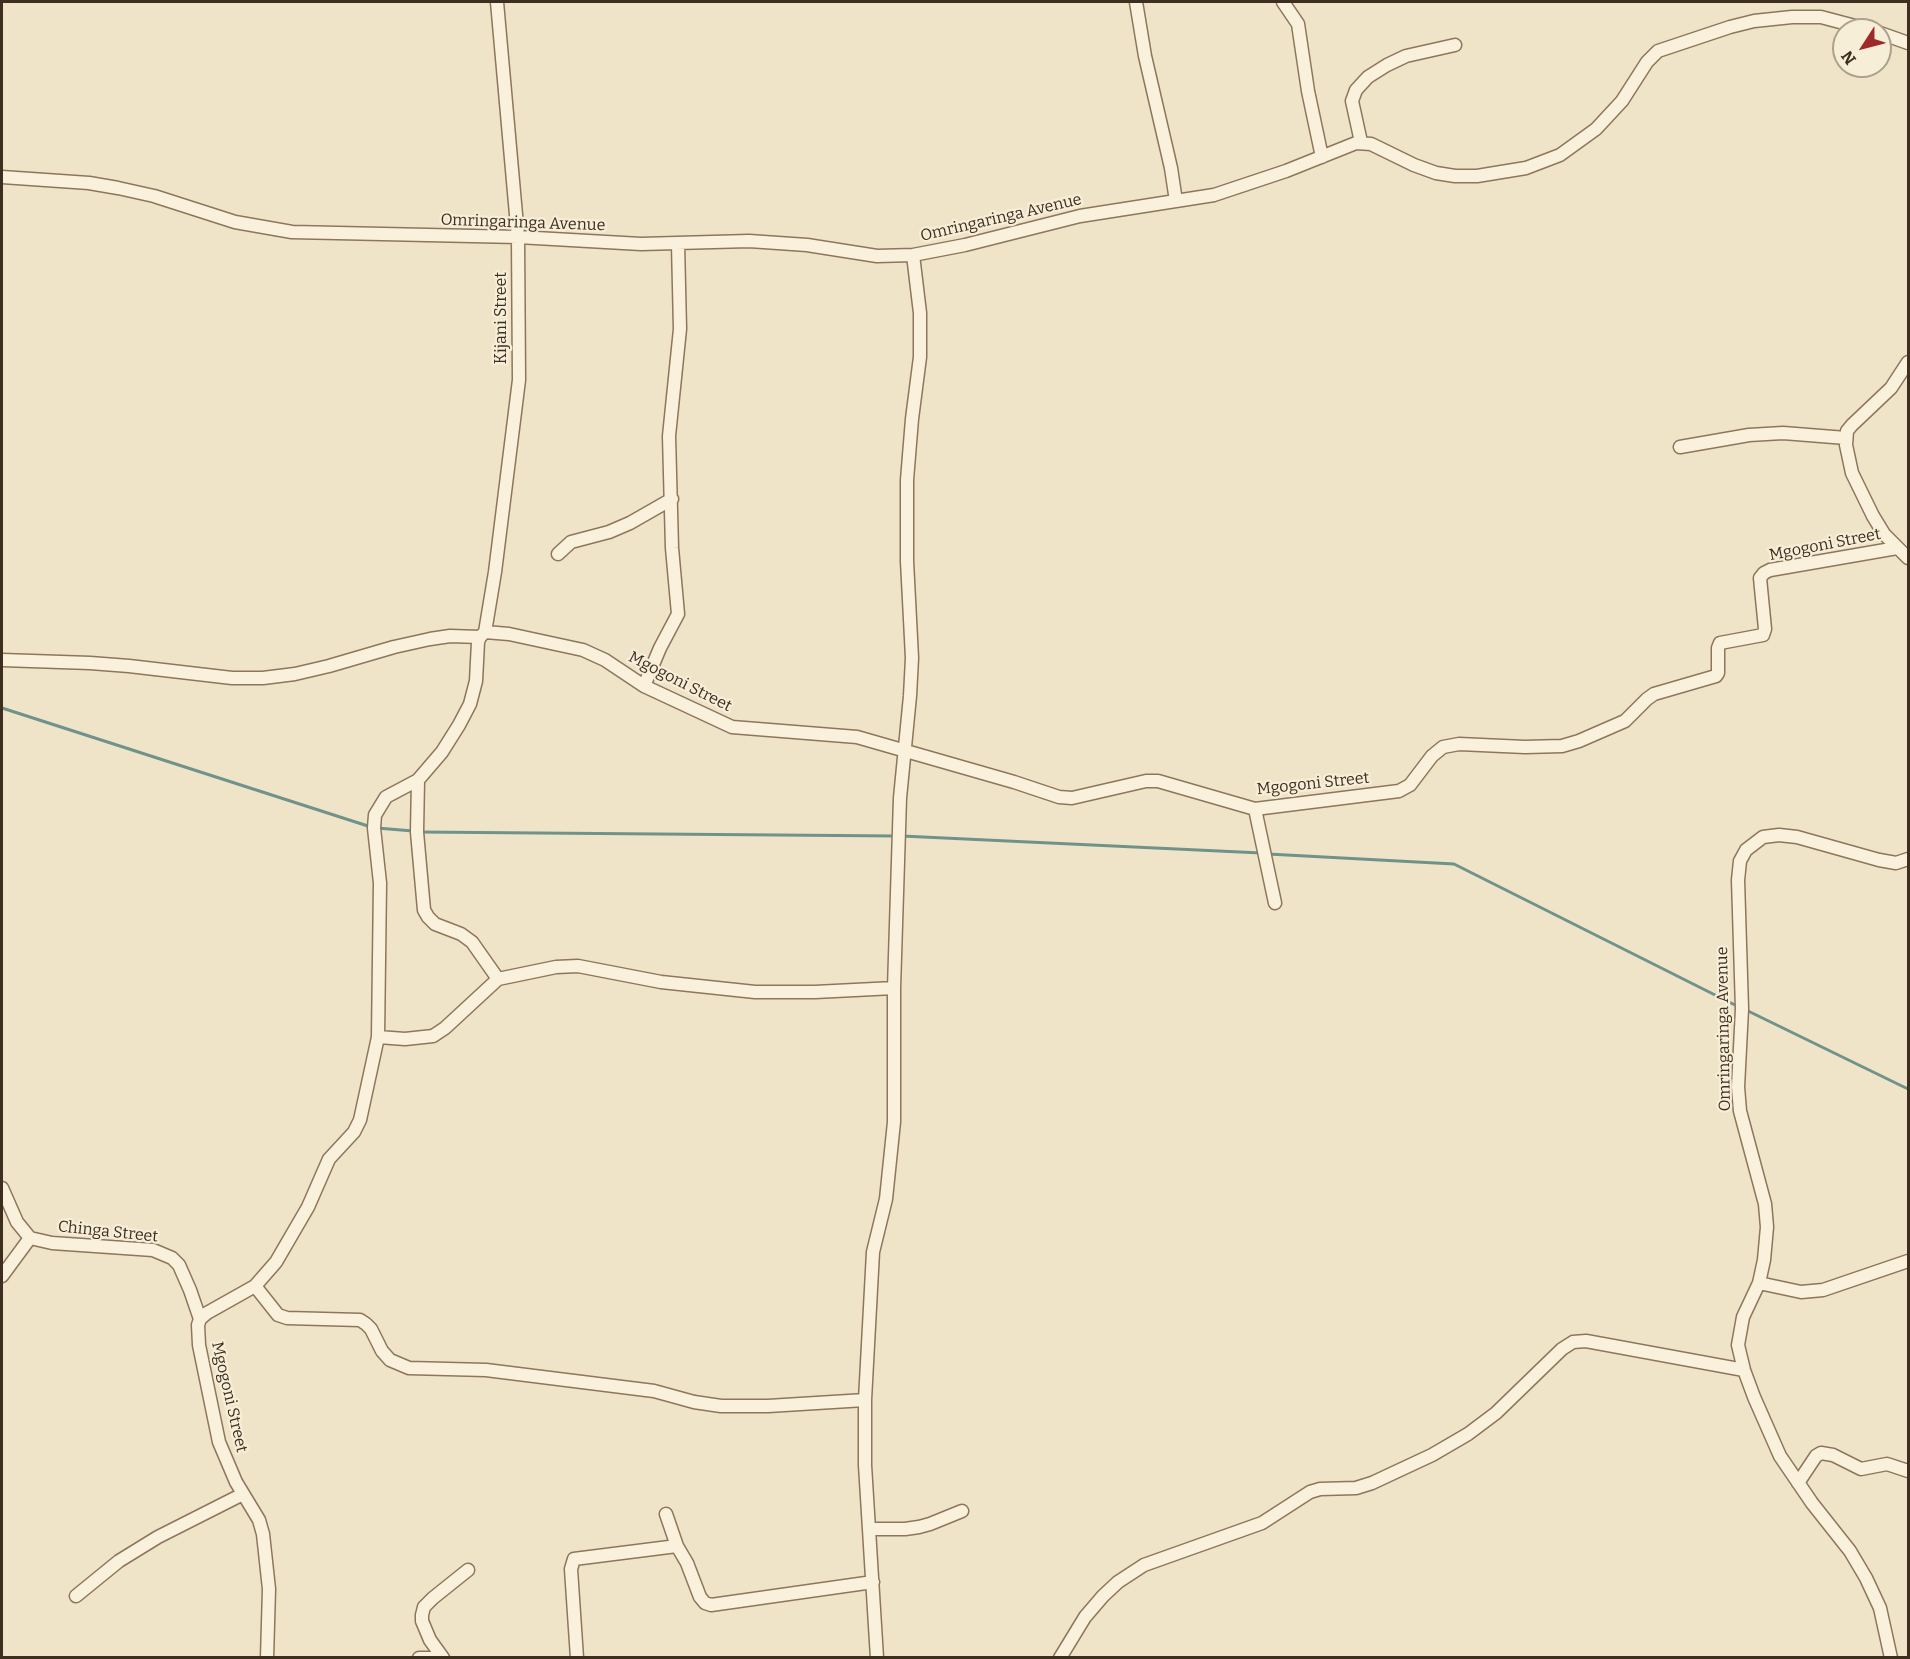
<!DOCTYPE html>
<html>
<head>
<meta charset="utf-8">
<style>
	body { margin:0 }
	#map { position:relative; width:1910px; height:1659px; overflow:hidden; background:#f0e4c8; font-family:Bitter,serif }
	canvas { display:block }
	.frame { position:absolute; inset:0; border:3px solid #3d2e20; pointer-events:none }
	.north { position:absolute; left:1832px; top:18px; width:60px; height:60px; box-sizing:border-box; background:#f7eed8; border:2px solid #ada18e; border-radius:50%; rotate:234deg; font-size:16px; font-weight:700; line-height:24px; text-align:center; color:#3d2e20 }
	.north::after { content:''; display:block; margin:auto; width:21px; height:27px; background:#9e2a2b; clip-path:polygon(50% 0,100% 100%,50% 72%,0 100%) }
</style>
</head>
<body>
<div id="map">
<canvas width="1910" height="1659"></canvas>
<div class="frame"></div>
<div class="north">N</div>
</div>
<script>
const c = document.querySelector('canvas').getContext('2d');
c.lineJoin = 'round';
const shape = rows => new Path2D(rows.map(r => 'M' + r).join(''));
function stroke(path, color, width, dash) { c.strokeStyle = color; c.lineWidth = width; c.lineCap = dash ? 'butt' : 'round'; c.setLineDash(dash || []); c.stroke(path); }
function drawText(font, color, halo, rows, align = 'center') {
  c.font = font + ' Bitter,serif'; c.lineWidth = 4.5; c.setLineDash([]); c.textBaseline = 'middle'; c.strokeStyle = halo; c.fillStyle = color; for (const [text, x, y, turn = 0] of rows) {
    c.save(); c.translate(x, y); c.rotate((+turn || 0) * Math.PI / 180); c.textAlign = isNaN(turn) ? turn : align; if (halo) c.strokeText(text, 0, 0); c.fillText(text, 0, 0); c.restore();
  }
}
const stream = shape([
	[2,708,371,827],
	[377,828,413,831],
	[419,832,896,836],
	[902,836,1261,853],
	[1268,854,1454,864,1737,1006],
	[1746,1010,1908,1089]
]);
const minor = shape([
	[1136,2,1145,56,1171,168,1176,201],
	[1283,2,1298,24,1308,91,1322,157],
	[1880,33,1908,43],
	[1361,142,1352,101,1356,90,1368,77,1387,65,1406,56,1455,45],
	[2,177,89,183,118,188,154,196,235,222,292,232,518,237,641,244,749,241,807,245,877,256,913,255,965,245,1080,216,1214,195,1286,171,1356,143,1371,144,1414,165,1436,173,1455,176,1477,176,1526,168,1560,155,1596,129,1622,101,1647,62,1658,51,1730,27,1754,21,1792,17,1821,17,1870,30],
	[1908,362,1891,388,1852,425,1847,431,1846,445,1852,473,1873,516,1884,534,1908,558],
	[1680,447,1749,435,1783,433,1846,438],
	[558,554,571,542,609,532,630,523,672,499],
	[485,632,495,572,519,380,518,237,497,2],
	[2,660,90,663,129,666,232,678,263,678,295,674,329,666,394,647,430,639,450,636,480,637],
	[644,686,660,648,678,614,672,548,669,436,680,329,678,244],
	[418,780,417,832,424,910,428,917,435,924,461,934,472,942,498,979],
	[1255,809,1275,903],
	[378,1037,405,1039,433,1036,445,1028,498,979,556,967,578,966,661,982,755,992,815,992,894,988],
	[2,1188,17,1222,30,1238,52,1243,153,1250,172,1258,179,1265,190,1290,200,1319],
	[2,1276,30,1238],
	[1759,1283,1801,1292,1823,1290,1908,1261],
	[255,1286,278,1315,287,1318,360,1320,366,1324,371,1329,382,1351,390,1360,409,1368,486,1370,654,1391,694,1402,721,1406,768,1406,865,1400],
	[1798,1483,1816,1456,1821,1453,1833,1455,1861,1469,1887,1464,1908,1471],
	[666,1514,677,1546,687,1563,700,1597,705,1603,711,1605,873,1582],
	[870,1529,905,1529,919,1527,930,1524,962,1511],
	[76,1596,119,1561,158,1537,243,1494],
	[267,1658,269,1589,263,1534,259,1520,236,1482,219,1442,199,1345,198,1325,200,1319,207,1313,255,1286,276,1262,308,1207,329,1159,354,1132,360,1120,378,1037,380,883,374,828,375,815,386,797,418,780,442,752,459,725,470,704,476,681,478,642,480,637,485,632,509,634,583,650,605,660,644,686,732,727,857,737,1014,782,1059,797,1072,798,1146,781,1158,781,1255,809,1399,791,1410,785,1432,756,1443,747,1459,744,1525,747,1562,746,1579,741,1625,721,1647,699,1654,694,1716,676,1718,673,1718,648,1720,643,1763,635,1765,629,1760,578,1764,573,1770,570,1897,548],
	[419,1658,439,1658],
	[443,1658,430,1640,422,1621,422,1615,424,1607,433,1598,468,1570],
	[577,1658,571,1569,574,1559,677,1546],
	[877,1658,865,1465,865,1400,873,1252,886,1199,894,1122,894,988,900,798,910,696,912,658,907,561,907,480,912,419,920,357,920,313,913,255],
	[1060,1658,1085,1617,1103,1596,1118,1582,1144,1565,1262,1523,1310,1492,1320,1489,1356,1488,1372,1483,1432,1455,1468,1434,1496,1413,1562,1349,1573,1342,1586,1341,1744,1370],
	[1891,1658,1880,1608,1866,1578,1850,1551,1812,1503,1780,1456,1754,1397,1744,1370,1738,1345,1743,1317,1759,1283,1764,1260,1767,1227,1765,1204,1740,1111,1738,1087,1742,1009,1738,880,1740,861,1746,850,1763,837,1779,835,1797,837,1879,860,1896,863,1908,859]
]);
const streetNames = [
	["Omringaringa Avenue",1001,218,-13],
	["Omringaringa Avenue",523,223,2],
	["Kijani Street",502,318,-90],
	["Mgogoni Street",1825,545,-11],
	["Mgogoni Street",680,682,27],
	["Mgogoni Street",1313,784,-6],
	["Omringaringa Avenue",1724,1029,-91],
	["Chinga Street",108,1232,6],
	["Mgogoni Street",229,1397,77]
];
stroke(stream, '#6f938a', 3);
stroke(minor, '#8d765c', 15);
stroke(minor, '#faf1dc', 12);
drawText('16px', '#3d2e20', '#f7eed8', streetNames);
</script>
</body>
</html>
